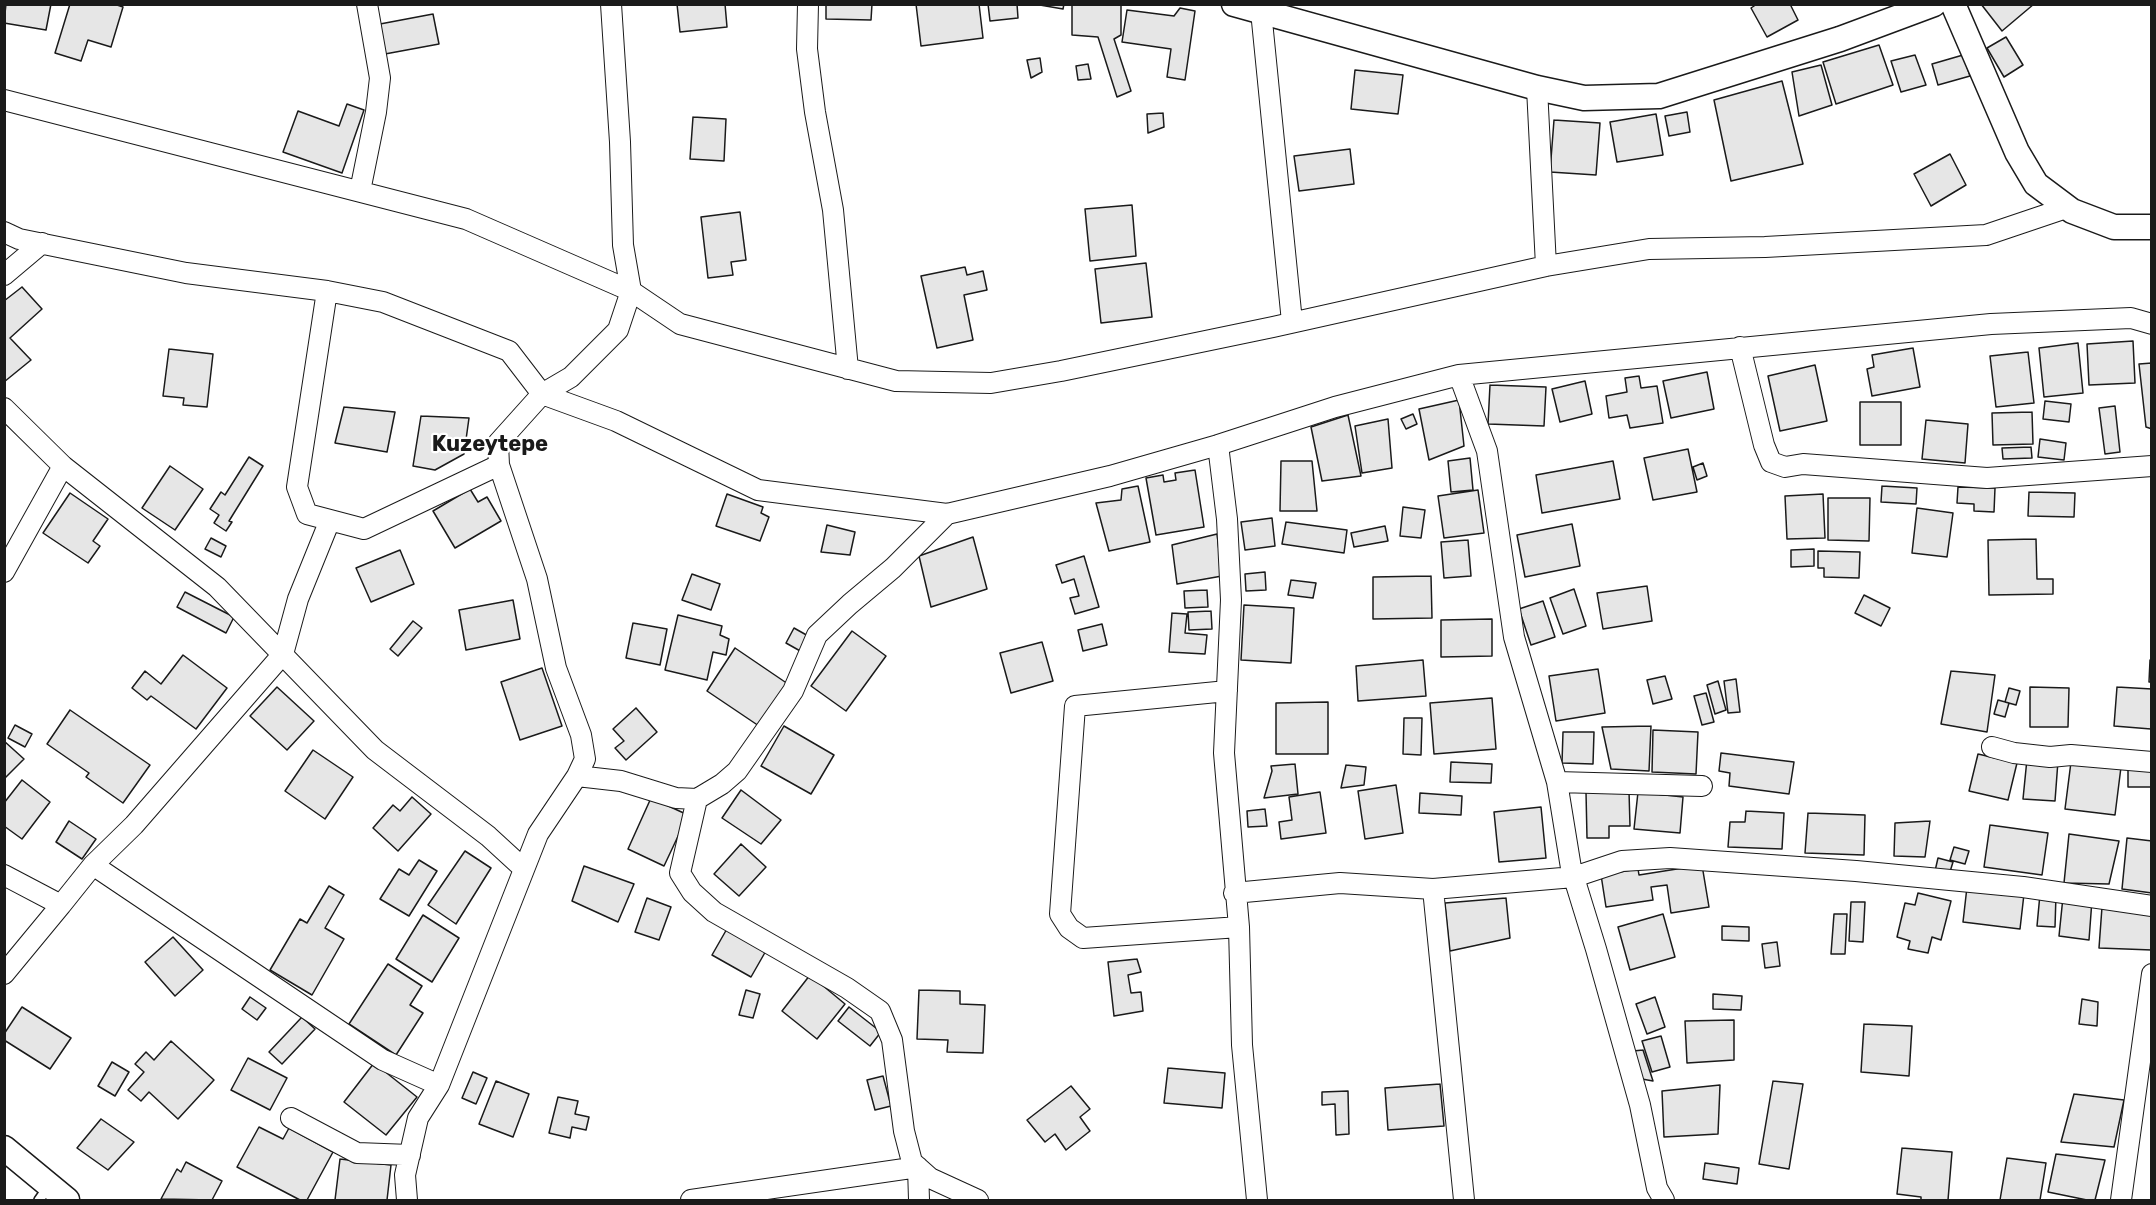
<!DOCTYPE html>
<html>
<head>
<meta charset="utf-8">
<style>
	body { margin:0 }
	#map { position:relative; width:2156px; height:1205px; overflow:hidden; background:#fff; font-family:Rubik,sans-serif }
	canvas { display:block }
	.frame { position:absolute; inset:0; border:6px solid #1a1a1a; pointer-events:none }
</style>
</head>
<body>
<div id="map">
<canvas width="2156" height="1205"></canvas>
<div class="frame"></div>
</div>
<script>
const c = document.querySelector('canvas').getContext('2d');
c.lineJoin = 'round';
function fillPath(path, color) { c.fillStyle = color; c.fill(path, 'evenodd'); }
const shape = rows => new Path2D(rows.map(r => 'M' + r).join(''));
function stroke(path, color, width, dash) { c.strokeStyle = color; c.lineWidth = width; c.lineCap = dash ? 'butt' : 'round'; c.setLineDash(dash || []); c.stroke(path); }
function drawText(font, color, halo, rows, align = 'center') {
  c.font = font + ' Rubik,sans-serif'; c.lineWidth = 4.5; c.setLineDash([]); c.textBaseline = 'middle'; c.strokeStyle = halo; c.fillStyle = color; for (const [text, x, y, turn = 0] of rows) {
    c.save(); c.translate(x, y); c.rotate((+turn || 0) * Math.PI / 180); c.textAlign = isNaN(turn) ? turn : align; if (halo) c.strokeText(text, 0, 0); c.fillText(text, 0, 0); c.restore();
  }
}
const building = shape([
	[6,4,51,4,46,30,4,23,6,4],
	[70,4,114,4,123,7,111,47,88,40,81,61,55,53,70,4],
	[677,4,725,4,727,27,680,32,677,4],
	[826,4,872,4,871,20,826,19,826,4],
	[916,4,979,4,983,38,921,46,916,4],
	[988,4,1017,4,1018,18,990,21,988,4],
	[1034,4,1064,4,1063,9,1034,4],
	[1072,4,1121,4,1121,35,1114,39,1131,91,1117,97,1098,37,1072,35,1072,4],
	[1757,4,1790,4,1798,20,1767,37,1751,8,1757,4],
	[1981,4,2034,4,2002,31,1981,4],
	[1180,8,1195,11,1185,80,1167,77,1171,49,1122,42,1127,10,1174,16,1180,8],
	[433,14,439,44,385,54,380,24,433,14],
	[2006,37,2023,65,2004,77,1987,48,2006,37],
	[1879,45,1893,85,1836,104,1823,62,1879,45],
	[1915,55,1926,85,1901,92,1891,61,1915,55],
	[1963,55,1970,76,1938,85,1932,64,1963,55],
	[1040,58,1042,72,1031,78,1027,60,1040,58],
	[1088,64,1091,79,1078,80,1076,66,1088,64],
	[1821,65,1832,105,1799,116,1792,72,1821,65],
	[1355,70,1403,75,1398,114,1351,109,1355,70],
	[1782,81,1803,164,1731,181,1714,100,1782,81],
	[347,104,364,110,342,173,283,152,298,111,339,126,347,104],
	[1687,112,1690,132,1669,136,1665,116,1687,112],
	[1163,113,1164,127,1148,133,1147,114,1163,113],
	[1656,114,1663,155,1617,162,1610,122,1656,114],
	[693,117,726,119,724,161,690,159,693,117],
	[1554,120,1600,123,1596,175,1550,172,1554,120],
	[1350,149,1354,184,1299,191,1294,156,1350,149],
	[1950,154,1966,185,1931,206,1914,174,1950,154],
	[1132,205,1136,256,1090,261,1085,209,1132,205],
	[740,212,746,260,731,262,733,275,708,278,701,217,740,212],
	[1146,263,1152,317,1101,323,1095,269,1146,263],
	[965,267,967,275,983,271,987,290,964,295,973,340,937,348,921,276,965,267],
	[22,287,42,309,10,338,31,360,4,382,4,301,22,287],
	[2133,341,2135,383,2089,385,2087,344,2133,341],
	[2078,343,2083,393,2044,397,2039,348,2078,343],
	[1913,348,1920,387,1872,396,1867,369,1874,367,1872,355,1913,348],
	[169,349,213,354,207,407,183,405,184,398,163,396,169,349],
	[2028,352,2034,403,1996,407,1990,356,2028,352],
	[2152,363,2152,429,2146,427,2139,364,2152,363],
	[1815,365,1827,421,1780,431,1768,376,1815,365],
	[1707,372,1714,409,1671,418,1663,381,1707,372],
	[1639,376,1641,388,1657,386,1663,423,1630,428,1627,415,1609,418,1606,396,1627,392,1625,378,1639,376],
	[1585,381,1592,414,1560,422,1552,389,1585,381],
	[1490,385,1546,387,1544,426,1488,424,1490,385],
	[1459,400,1464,446,1429,460,1419,409,1459,400],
	[2045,401,2071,404,2069,422,2043,419,2045,401],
	[1860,402,1901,402,1901,445,1860,445,1860,402],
	[2115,406,2120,452,2105,454,2099,408,2115,406],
	[344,407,395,412,387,452,335,443,344,407],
	[2032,412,2033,444,1993,445,1992,413,2032,412],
	[1413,414,1417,424,1406,429,1401,419,1413,414],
	[1348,415,1361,476,1322,481,1311,427,1348,415],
	[421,416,469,418,464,454,435,470,413,466,421,416],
	[1388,419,1392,468,1362,473,1355,426,1388,419],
	[1926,420,1968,424,1965,463,1922,459,1926,420],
	[2040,439,2066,443,2064,460,2038,457,2040,439],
	[2031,447,2032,458,2003,459,2002,448,2031,447],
	[1688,449,1697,492,1653,500,1644,458,1688,449],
	[249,457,263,466,229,521,232,522,226,531,214,523,219,515,210,509,221,492,225,495,249,457],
	[1470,458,1473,490,1451,492,1448,461,1470,458],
	[1281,461,1312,461,1317,511,1280,511,1281,461],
	[1613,461,1620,499,1542,513,1536,475,1613,461],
	[1703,463,1707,476,1697,480,1693,467,1703,463],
	[170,466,203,489,175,530,142,508,170,466],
	[1195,470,1204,527,1156,535,1146,478,1163,475,1164,482,1176,480,1175,473,1195,470],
	[1138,486,1150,542,1109,551,1096,503,1121,500,1122,489,1138,486],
	[1882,486,1917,488,1916,504,1881,502,1882,486],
	[1958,487,1995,488,1994,512,1974,511,1974,504,1957,503,1958,487],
	[470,489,478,502,487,497,501,521,455,548,433,511,470,489],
	[1478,490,1484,533,1444,538,1438,496,1478,490],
	[2029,492,2075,493,2074,517,2028,516,2029,492],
	[70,493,108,519,93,541,100,546,88,563,43,533,70,493],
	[727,494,763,507,761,513,769,517,760,541,716,526,727,494],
	[1823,494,1825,538,1787,539,1785,496,1823,494],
	[1828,498,1870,498,1869,541,1828,540,1828,498],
	[1403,507,1425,510,1421,538,1400,536,1403,507],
	[1917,508,1953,513,1947,557,1912,553,1917,508],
	[1272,518,1275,546,1245,550,1241,522,1272,518],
	[1286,522,1347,530,1344,553,1282,544,1286,522],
	[1572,524,1580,566,1525,577,1517,535,1572,524],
	[827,525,855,532,850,555,821,552,827,525],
	[1385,526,1388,541,1354,547,1351,533,1385,526],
	[1217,534,1222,576,1177,584,1172,545,1217,534],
	[973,537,987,589,931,607,919,556,973,537],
	[211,538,226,546,221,557,205,549,211,538],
	[2036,539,2037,579,2053,579,2053,594,1989,595,1988,540,2036,539],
	[1468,540,1471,576,1444,578,1441,542,1468,540],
	[1814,549,1814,566,1791,567,1791,550,1814,549],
	[400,550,414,584,371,602,356,568,400,550],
	[1818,551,1860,552,1859,578,1824,577,1824,568,1818,568,1818,551],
	[1084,556,1099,607,1075,614,1070,598,1079,596,1074,579,1062,583,1056,565,1084,556],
	[1265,572,1266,590,1246,591,1245,574,1265,572],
	[692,574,720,584,711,610,682,600,692,574],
	[1431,576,1432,618,1373,619,1373,577,1431,576],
	[1291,580,1316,583,1313,598,1288,595,1291,580],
	[1647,586,1652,621,1603,629,1597,593,1647,586],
	[1574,589,1586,626,1563,634,1550,598,1574,589],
	[1207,590,1208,607,1185,608,1184,591,1207,590],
	[185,592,234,617,226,633,177,607,185,592],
	[1864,595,1890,608,1881,626,1855,613,1864,595],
	[513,600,520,639,466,650,459,610,513,600],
	[1543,601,1555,637,1531,645,1519,609,1543,601],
	[1244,605,1294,608,1291,663,1241,660,1244,605],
	[1211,611,1212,629,1189,630,1188,612,1211,611],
	[1172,613,1187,614,1185,633,1207,635,1205,654,1169,652,1172,613],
	[678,615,722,626,720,635,729,639,726,655,713,652,707,680,665,670,678,615],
	[1492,619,1492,656,1441,657,1441,620,1492,619],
	[413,621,422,628,398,656,390,649,413,621],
	[633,623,667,629,660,665,626,658,633,623],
	[1102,624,1107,645,1083,651,1078,630,1102,624],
	[794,628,810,637,802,652,786,643,794,628],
	[852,631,886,656,846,711,811,686,852,631],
	[1042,642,1053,681,1011,693,1000,653,1042,642],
	[735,648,788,684,759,726,707,691,735,648],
	[183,655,227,688,196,729,151,696,147,700,132,688,145,671,161,684,183,655],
	[1423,660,1426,696,1358,701,1356,666,1423,660],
	[2150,660,2152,660,2152,682,2149,682,2150,660],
	[542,668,562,726,520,740,501,682,542,668],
	[1598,669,1605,713,1556,721,1549,676,1598,669],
	[1951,671,1995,675,1987,732,1941,724,1951,671],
	[1665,676,1672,699,1653,704,1647,680,1665,676],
	[1736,679,1740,712,1728,713,1724,681,1736,679],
	[1718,681,1726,710,1715,714,1707,685,1718,681],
	[277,687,314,721,287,750,250,716,277,687],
	[2030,687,2069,688,2068,727,2030,727,2030,687],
	[2117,687,2152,689,2151,729,2114,726,2117,687],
	[2009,688,2020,691,2016,705,2005,702,2009,688],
	[1706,693,1714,722,1702,725,1694,696,1706,693],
	[1492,698,1496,749,1434,754,1430,703,1492,698],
	[1998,700,2009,703,2005,717,1994,714,1998,700],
	[1328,702,1328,754,1276,754,1276,703,1328,702],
	[636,708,657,732,626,760,615,748,624,741,613,729,636,708],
	[70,710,150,765,123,803,86,777,89,773,47,744,70,710],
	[1404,718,1422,718,1421,755,1403,754,1404,718],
	[15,725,32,734,25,747,8,738,15,725],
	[784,726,834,755,811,794,761,766,784,726],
	[1651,726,1649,771,1611,769,1602,727,1651,726],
	[1653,730,1698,732,1696,774,1652,772,1653,730],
	[1563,732,1594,732,1593,764,1562,763,1563,732],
	[4,741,24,759,4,779,4,741],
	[313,750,353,777,325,819,285,791,313,750],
	[1721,753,1794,762,1789,794,1729,786,1730,773,1719,771,1721,753],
	[1978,754,2017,763,2008,800,1969,791,1978,754],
	[2027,759,2058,761,2055,801,2023,799,2027,759],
	[1451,762,1492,764,1491,783,1450,782,1451,762],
	[2071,762,2121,767,2115,815,2065,809,2071,762],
	[1295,764,1298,794,1264,798,1272,771,1271,766,1295,764],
	[1346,765,1366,767,1364,785,1341,788,1346,765],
	[2128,769,2152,771,2152,787,2128,787,2128,769],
	[22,780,50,802,22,839,4,826,4,803,22,780],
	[1396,785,1403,833,1365,839,1358,791,1396,785],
	[741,790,781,820,761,844,722,818,741,790],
	[1629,791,1630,826,1609,826,1609,838,1587,838,1586,792,1629,791],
	[1320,792,1326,833,1281,839,1279,822,1292,820,1289,797,1320,792],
	[1638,792,1683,797,1680,833,1634,829,1638,792],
	[1420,793,1462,796,1461,815,1419,813,1420,793],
	[412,797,431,814,398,851,373,828,393,805,400,811,412,797],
	[651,798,688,815,664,866,628,849,651,798],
	[1541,807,1546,858,1499,862,1494,812,1541,807],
	[1265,809,1267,826,1248,827,1247,811,1265,809],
	[1746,811,1784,813,1782,849,1728,847,1730,822,1745,822,1746,811],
	[1808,813,1865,815,1864,855,1805,853,1808,813],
	[69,821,96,839,82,859,56,842,69,821],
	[1930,821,1925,857,1894,856,1895,823,1930,821],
	[1990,825,2048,833,2042,875,1984,867,1990,825],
	[2069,834,2119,841,2109,884,2064,883,2069,834],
	[2127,838,2152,841,2152,893,2122,889,2127,838],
	[741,844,766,867,739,896,714,874,741,844],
	[1954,847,1969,851,1965,864,1950,860,1954,847],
	[465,851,491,868,456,924,428,905,465,851],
	[1938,858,1953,862,1949,875,1935,871,1938,858],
	[419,860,437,871,409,916,380,899,399,869,409,875,419,860],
	[1702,865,1709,907,1671,913,1667,885,1651,887,1653,900,1606,907,1601,875,1638,869,1639,875,1702,865],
	[584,866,634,884,618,922,572,901,584,866],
	[329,886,344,895,325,928,344,939,312,995,270,970,300,919,307,923,329,886],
	[1967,887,2024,894,2020,929,1963,922,1967,887],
	[1918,893,1951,901,1941,940,1932,937,1928,953,1908,949,1910,941,1897,937,1905,903,1915,905,1918,893],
	[2040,894,2056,895,2055,927,2037,926,2040,894],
	[2063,897,2092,900,2089,940,2059,936,2063,897],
	[647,898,671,907,659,940,635,932,647,898],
	[1506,898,1510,938,1450,951,1445,903,1506,898],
	[1851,902,1865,902,1863,942,1849,941,1851,902],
	[2102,907,2152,909,2152,950,2099,948,2102,907],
	[1663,914,1675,957,1630,970,1618,927,1663,914],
	[1834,914,1847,914,1845,954,1831,954,1834,914],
	[423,915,459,938,432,982,396,959,423,915],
	[1722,926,1749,927,1749,941,1722,940,1722,926],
	[728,927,767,949,751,977,712,955,728,927],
	[173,937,203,970,175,996,145,962,173,937],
	[1777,942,1780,966,1765,968,1762,944,1777,942],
	[1137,959,1141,972,1128,975,1131,993,1141,992,1143,1011,1114,1016,1108,962,1137,959],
	[388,964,422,986,410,1005,423,1013,396,1055,349,1024,388,964],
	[810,975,845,1004,817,1039,782,1011,810,975],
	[746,990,760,994,753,1018,739,1015,746,990],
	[919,990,960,991,960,1004,985,1005,983,1053,947,1052,948,1040,917,1039,919,990],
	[1713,994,1742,996,1741,1010,1713,1009,1713,994],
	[250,997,266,1008,257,1020,242,1009,250,997],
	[1655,997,1665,1027,1647,1034,1636,1004,1655,997],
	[2082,999,2098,1002,2097,1026,2079,1024,2082,999],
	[22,1007,71,1038,50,1069,4,1040,4,1034,22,1007],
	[849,1007,881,1032,870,1046,838,1021,849,1007],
	[302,1017,315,1029,282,1064,269,1052,302,1017],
	[1734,1020,1734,1060,1687,1063,1685,1021,1734,1020],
	[1864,1024,1912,1026,1909,1076,1861,1072,1864,1024],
	[1661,1036,1670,1067,1652,1072,1642,1041,1661,1036],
	[171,1041,214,1080,178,1119,149,1092,141,1101,128,1090,144,1072,135,1064,146,1052,154,1060,171,1041],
	[1643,1050,1653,1081,1642,1079,1633,1051,1643,1050],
	[248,1058,287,1078,270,1110,231,1090,248,1058],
	[112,1062,129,1072,115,1096,98,1086,112,1062],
	[374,1063,417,1097,386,1135,344,1102,374,1063],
	[1168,1068,1225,1073,1222,1108,1164,1103,1168,1068],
	[473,1072,487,1078,476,1104,462,1098,473,1072],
	[883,1076,891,1106,875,1110,867,1080,883,1076],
	[496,1081,529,1094,513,1137,479,1124,496,1081],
	[1773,1081,1803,1084,1789,1169,1759,1164,1773,1081],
	[1440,1084,1444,1126,1388,1130,1385,1088,1440,1084],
	[1720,1085,1718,1134,1664,1137,1662,1091,1720,1085],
	[1071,1086,1090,1109,1080,1117,1090,1131,1066,1150,1055,1134,1045,1142,1027,1120,1071,1086],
	[1348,1091,1349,1134,1336,1135,1335,1104,1322,1105,1322,1092,1348,1091],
	[2074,1094,2124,1100,2114,1147,2061,1142,2074,1094],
	[558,1097,578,1101,575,1114,589,1117,586,1130,572,1127,570,1138,549,1133,558,1097],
	[101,1119,134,1142,108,1170,77,1148,101,1119],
	[259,1127,283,1139,289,1128,333,1152,307,1200,300,1200,237,1167,259,1127],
	[1902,1148,1952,1152,1948,1200,1921,1200,1921,1197,1897,1194,1902,1148],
	[2056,1154,2105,1160,2095,1200,2087,1200,2048,1192,2056,1154],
	[2007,1158,2046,1163,2040,1200,2000,1200,2007,1158],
	[340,1159,391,1165,387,1200,335,1200,340,1159],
	[186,1162,222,1181,212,1200,161,1199,177,1169,181,1172,186,1162],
	[1705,1163,1739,1168,1737,1184,1703,1179,1705,1163]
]);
const service = shape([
	[39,1200,49,1186]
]);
const minor = shape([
	[808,4,807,49,815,112,833,210,848,369],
	[1261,11,1292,322],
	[1537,88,1546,266],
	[4,100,466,219,631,291,680,324,896,381,991,383,1061,371,1273,327,1546,266,1649,249,1765,247,1986,235,2066,208],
	[360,191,376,112,380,78,367,4],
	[4,232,19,239,186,273,327,291,383,302,509,351,542,394,616,421,758,490,947,514,1110,476,1218,445,1335,407,1459,375,1991,324,2131,318,2152,324],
	[4,275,42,243],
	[327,291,297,487,307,514,364,529,499,465],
	[1740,347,1764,445,1771,462,1785,467,1803,464,1987,478,2152,466],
	[1459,375,1487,451,1514,637,1557,782,1571,868,1596,949,1640,1105,1657,1188,1664,1200],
	[4,408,63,466,217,587,375,750,488,836,524,869],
	[1218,445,1227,519,1231,600,1224,753,1239,927,1242,1045,1257,1200],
	[4,572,63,466],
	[1227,691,1075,706,1060,914,1069,928,1083,938,1239,927],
	[1992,747,2014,753,2050,757,2071,755,2152,762],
	[577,776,621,781,676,798,697,799,722,784,737,771,793,691,817,635,850,604,893,568,947,514],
	[1557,782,1702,786],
	[697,799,680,873,692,892,714,912,847,988,880,1011,892,1040,904,1131,912,1162,930,1178,978,1200],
	[93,865,383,1060,439,1085],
	[4,875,61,905,93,865,134,825,283,654,298,599,330,520],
	[1433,889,1464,1200],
	[1234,893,1340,883,1433,889,1574,877,1622,861,1670,858,1856,871,2023,887,2152,906],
	[4,974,61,905],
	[291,1118,357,1153,410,1155],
	[407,1200,405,1175,418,1118,439,1085,538,834,577,776,585,759,581,735,556,668,537,579,499,465,498,443,542,394,571,377,618,330,631,291,623,245,620,142,611,4],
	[691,1200,918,1167,919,1200],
	[2121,1200,2152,974]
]);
const tertiary = shape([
	[1234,4,1537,88,1584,98,1659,96,1840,39,1934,4],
	[1953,4,2017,152,2036,184,2072,211,2114,227,2152,227],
	[4,1148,67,1200]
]);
const districtNames = [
	["Kuzeytepe",490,445]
];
fillPath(building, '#e6e6e6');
stroke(building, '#1a1a1a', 1.5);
stroke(service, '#1a1a1a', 12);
stroke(minor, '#1a1a1a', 22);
stroke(tertiary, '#1a1a1a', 27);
stroke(service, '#fff', 9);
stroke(minor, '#fff', 20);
stroke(tertiary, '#fff', 24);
drawText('bold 22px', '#1a1a1a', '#fff', districtNames);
</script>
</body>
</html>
